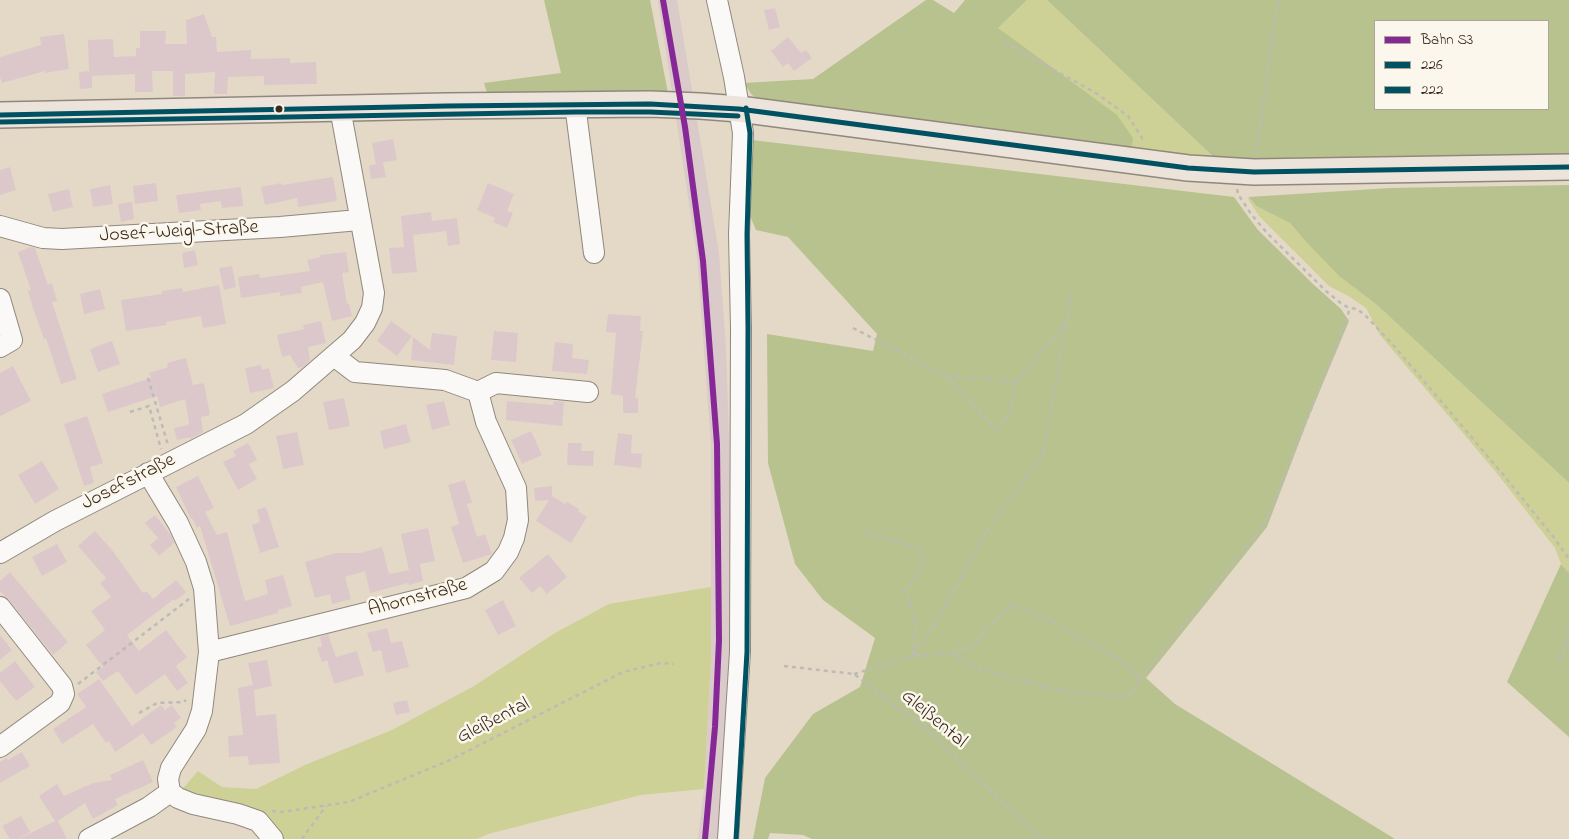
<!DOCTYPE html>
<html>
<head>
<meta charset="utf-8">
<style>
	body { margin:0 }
	#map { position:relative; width:1569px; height:839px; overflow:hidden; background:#e4d9c7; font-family:"Indie Flower",sans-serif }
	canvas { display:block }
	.legend { position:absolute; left:1374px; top:20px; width:175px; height:90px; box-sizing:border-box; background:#fbf7ec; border:1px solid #aea59a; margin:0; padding:6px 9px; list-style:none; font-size:15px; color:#3b2a1e }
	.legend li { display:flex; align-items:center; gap:10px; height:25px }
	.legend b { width:25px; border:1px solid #aea59a }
</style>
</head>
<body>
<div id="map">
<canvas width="1569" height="839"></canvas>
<ul class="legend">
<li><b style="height:6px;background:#862996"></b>Bahn S3</li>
<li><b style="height:6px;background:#005262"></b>226</li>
<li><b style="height:6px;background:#005262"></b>222</li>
</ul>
</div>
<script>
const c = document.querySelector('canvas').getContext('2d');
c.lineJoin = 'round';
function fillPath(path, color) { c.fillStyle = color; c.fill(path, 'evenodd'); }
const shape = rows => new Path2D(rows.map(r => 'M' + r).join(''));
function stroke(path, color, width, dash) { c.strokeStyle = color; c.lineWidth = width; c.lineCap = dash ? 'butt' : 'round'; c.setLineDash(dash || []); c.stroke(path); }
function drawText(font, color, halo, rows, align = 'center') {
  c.font = font + ' "Indie Flower",sans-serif'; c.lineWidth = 5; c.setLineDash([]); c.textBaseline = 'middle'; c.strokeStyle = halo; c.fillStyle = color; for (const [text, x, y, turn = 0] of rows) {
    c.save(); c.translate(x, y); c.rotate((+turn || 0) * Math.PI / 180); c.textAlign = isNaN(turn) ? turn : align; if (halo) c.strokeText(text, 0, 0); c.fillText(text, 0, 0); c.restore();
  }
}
const industrial = shape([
	[658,0,677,0,719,253,726,346,729,441,732,639,719,839,698,839,704,789,711,659,711,444,697,256]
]);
const green = shape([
	[1027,0,1047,0,1220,163,1130,154,998,28],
	[1249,197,1256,206,1290,223,1307,243,1339,276,1377,305,1569,483,1569,573,1561,564,1555,548,1495,471,1380,335,1366,308,1350,297,1329,286,1259,216,1248,199],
	[711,587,711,659,704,789,641,795,488,834,477,839,279,839,179,793,198,771,222,787,256,789,305,765,392,730,474,686,555,633,609,604]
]);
const forest = shape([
	[544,0,650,0,668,93,487,93,484,83,561,73],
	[926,0,933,0,954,13,965,0,1027,0,998,28,1117,115,1133,138,1130,154,764,103,752,95,744,83,813,79],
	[1047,0,1569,0,1569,161,1220,163],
	[1375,21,1548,21,1548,109,1375,109],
	[752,140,1234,197,1258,230,1314,285,1341,309,1349,321,1308,419,1267,527,1146,678,1175,704,1395,839,812,839,803,835,770,833,768,839,753,839,765,778,813,714,860,687,875,638,823,600,795,564,768,463,767,334,873,351,877,334,788,237,756,230,750,216],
	[1569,185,1569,483,1377,305,1339,276,1307,243,1290,223,1256,206,1249,197,1390,188],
	[1561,564,1569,573,1569,737,1507,682]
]);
const building = shape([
	[775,8,780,27,769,30,764,10],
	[204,14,212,37,216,37,217,52,251,50,251,59,290,58,290,63,316,62,317,84,264,85,264,76,228,77,227,94,214,94,215,72,185,74,185,96,173,96,173,71,152,71,153,92,135,92,135,74,92,76,92,88,80,89,79,72,89,71,88,40,113,39,114,57,136,56,136,48,140,48,140,31,166,31,165,44,187,44,186,20],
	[64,34,69,69,45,73,45,71,2,83,0,77,0,57,41,45,40,37],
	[788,37,801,53,806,50,812,58,794,71,788,63,783,67,771,51],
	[393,139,397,160,380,163,383,163,386,177,371,179,369,166,376,164,372,143],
	[10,167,16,190,0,195,0,170],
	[333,177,337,201,298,207,297,198,265,205,261,187,281,183,282,185],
	[156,183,158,201,135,204,133,186],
	[488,183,514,194,507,211,513,213,507,228,493,222,495,218,477,210],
	[110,185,113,204,93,207,90,189],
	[241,187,243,206,222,208,221,201,200,204,201,210,179,213,176,195],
	[69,189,73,207,53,212,48,194],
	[132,202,134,219,121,222,118,204],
	[431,212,432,221,457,218,460,244,448,246,446,231,413,235,417,272,392,274,389,248,404,247,401,216],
	[31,247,35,248,48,285,52,283,57,301,52,302,77,379,61,384,46,338,44,339,33,308,28,291,31,290,18,252],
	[195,250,198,265,184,268,182,253],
	[346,252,349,272,342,273,347,304,349,303,352,316,332,321,323,282,301,287,302,293,280,296,280,292,241,298,238,277,259,274,260,278,310,271,307,260,321,257,320,255],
	[232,266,236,287,224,290,219,268],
	[219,285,226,324,203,328,201,316,166,322,167,325,126,331,121,300,162,294,162,291,182,288,183,292],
	[100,289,105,309,84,314,80,294],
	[608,314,641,316,640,331,643,331,635,398,638,398,638,413,623,413,623,396,611,394,616,333,606,332],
	[321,321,326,343,308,347,310,360,303,367,298,368,290,355,282,357,277,335,304,329,303,325],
	[391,321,412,336,397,356,377,341],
	[494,331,518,333,516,362,491,360],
	[432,333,457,336,454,365,411,360,413,337,430,350],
	[112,341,120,364,98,372,90,349],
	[555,342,573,344,572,358,589,360,587,374,552,371],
	[186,358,193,385,204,383,210,415,201,417,203,432,190,439,190,437,177,440,174,428,188,425,189,423,185,399,160,407,157,396,108,412,102,394,151,378,149,373,168,367,167,363],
	[261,365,262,370,269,368,274,388,250,393,245,368],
	[13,366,31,401,0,416,0,373],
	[344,398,350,426,329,430,323,402],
	[444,401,450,425,432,430,426,405],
	[507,401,553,405,554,401,564,402,562,426,506,420],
	[87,416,103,463,90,467,94,483,84,486,64,424],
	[406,424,411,442,384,449,380,431],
	[531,431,542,455,522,464,511,440],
	[297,432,304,465,283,469,276,436],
	[618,433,632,435,631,453,642,454,641,468,614,465],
	[248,443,257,460,249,464,257,479,238,490,223,462,236,456,233,451],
	[568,443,582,443,581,451,594,451,593,466,567,465],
	[42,461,59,489,35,504,18,475],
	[198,476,214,508,205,512,217,535,227,532,245,601,268,594,265,580,283,575,292,606,278,610,278,613,230,626,200,526,197,528,192,518,191,519,176,487],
	[465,480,472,503,467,504,477,537,485,534,492,554,463,563,451,527,459,524,448,485],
	[552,486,552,496,565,504,567,502,579,509,578,511,587,517,571,543,536,521,549,500,535,501,534,488],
	[266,507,279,547,260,553,252,525,260,522,257,510],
	[155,515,171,535,174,543,159,556,150,545,158,538,145,523],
	[428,528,435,561,420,564,423,581,409,585,408,583,370,593,365,571,345,577,351,599,332,604,330,594,315,598,305,562,336,553,360,553,382,547,389,574,409,570,401,534],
	[95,531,112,550,143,593,146,591,153,599,176,580,186,592,175,601,174,599,127,635,139,651,166,630,187,657,176,666,188,683,177,691,165,674,136,695,118,671,103,681,96,672,103,667,86,645,105,630,91,611,111,597,100,583,106,578,78,546],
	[57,544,67,562,42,576,32,557],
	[548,554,567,577,547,594,540,586,532,593,519,578],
	[10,572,68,642,53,655,9,600,0,591,0,581],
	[503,600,516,626,498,635,485,610],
	[387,628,391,643,402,641,409,667,386,673,381,650,373,652,367,633],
	[328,634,336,657,357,651,364,675,334,684,327,660,322,662,317,648,322,646,320,637],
	[0,635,12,650,0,660],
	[267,660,272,686,254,690,256,716,276,714,280,763,249,765,248,756,229,757,228,736,243,735,238,688,253,685,248,663],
	[15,661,35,687,16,701,0,681,0,673],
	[99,679,132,726,161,705,165,710,172,705,181,718,174,723,177,727,151,745,143,733,115,752,109,741,106,743,93,724,62,744,53,729,86,707,77,694],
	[407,700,410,712,396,715,393,703],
	[22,752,30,766,0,783,0,762,7,758,8,760],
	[143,760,153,782,115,799,118,805,93,819,85,803,58,821,67,839,18,839,55,821,39,796,57,784,64,796,93,783,112,780,110,775],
	[21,816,30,832,17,839,10,839,2,826]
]);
const path = shape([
	[1004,42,1096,93,1128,116,1142,138,1143,143],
	[1256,154,1278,0],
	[1237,189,1238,194,1251,214,1267,233,1327,292,1342,304,1349,308,1357,309,1365,315,1395,347,1501,472,1555,539,1569,559],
	[853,328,945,375,997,430,1010,410,1016,382,945,375],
	[148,378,168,445],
	[1016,382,1065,323],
	[130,412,149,406,161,449],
	[863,532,919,548,923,563,906,590,916,627,913,656,950,654,972,647,990,625,1011,605,1050,620,1079,638,1117,658,1141,678,1265,524,1348,317,1349,308],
	[950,654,982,670,1060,691,1128,697,1141,678],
	[1561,660,1569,624],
	[784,666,854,674,926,729,1042,839],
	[854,674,913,656,938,619,990,526,1043,455,1073,286],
	[78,684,189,599],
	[139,713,157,703,184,702,186,700],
	[272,811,281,812,349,802,450,760,623,672,661,663,674,664],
	[302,839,326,806]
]);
const minor = shape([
	[717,0,734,77,743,133,739,234,741,328,740,652,728,839],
	[575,104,594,253],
	[0,226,43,238,62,239,280,227,359,220],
	[0,299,12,340,0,347],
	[478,392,496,383,588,392],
	[148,473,178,523,196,562,204,588,209,652,202,711,196,729,171,768,168,779,170,792],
	[0,553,55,521,246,424,293,391,352,340,365,323,372,308,374,293,340,108],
	[0,607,62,686,64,694,60,703,0,747],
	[209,652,466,588,494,571,508,552,514,538,518,520,516,488,486,422,478,392,445,380,355,372,334,356],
	[170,792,178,798,193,804,238,814,258,821,273,839],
	[89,839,149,807,170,792]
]);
const major = shape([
	[0,115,447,106,650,104,700,106,739,109,1188,168,1254,172,1569,167]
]);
const bus1 = shape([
	[0,115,447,106,650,104,739,109,1188,168,1254,172,1569,167]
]);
const bus2 = shape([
	[0,122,575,112,650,112,738,116],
	[736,839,747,652,748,328,747,234,750,133,746,108]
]);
const rail1 = shape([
	[663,0,685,127,703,261,717,444,719,640,715,727,705,839]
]);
const markers = [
	[279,109,4.5,"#3b2a1e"]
];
const streetNames = [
	["Josef-Weigl-Straße",179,233,-3],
	["Josefstraße",129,483,-27],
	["Ahornstraße",418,599,-15],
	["Gleißental",933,720,40],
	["Gleißental",494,722,-27]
];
fillPath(industrial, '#dacaca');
fillPath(green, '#cdd196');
fillPath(forest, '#b7c28f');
fillPath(building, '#dcc8ca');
stroke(minor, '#90887d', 22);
stroke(major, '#90887d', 28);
stroke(path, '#bebab6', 2.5, [4, 4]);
stroke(minor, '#fbf9f7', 20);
stroke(major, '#ece3da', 25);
stroke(bus1, '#005262', 5);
stroke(bus2, '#005262', 5);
stroke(rail1, '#862996', 6);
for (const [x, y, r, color] of markers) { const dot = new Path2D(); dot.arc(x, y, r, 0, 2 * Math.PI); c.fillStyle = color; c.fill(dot); stroke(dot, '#fbf7ec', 2); }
drawText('20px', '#3b2a1e', '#fbf7ec', streetNames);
</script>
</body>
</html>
